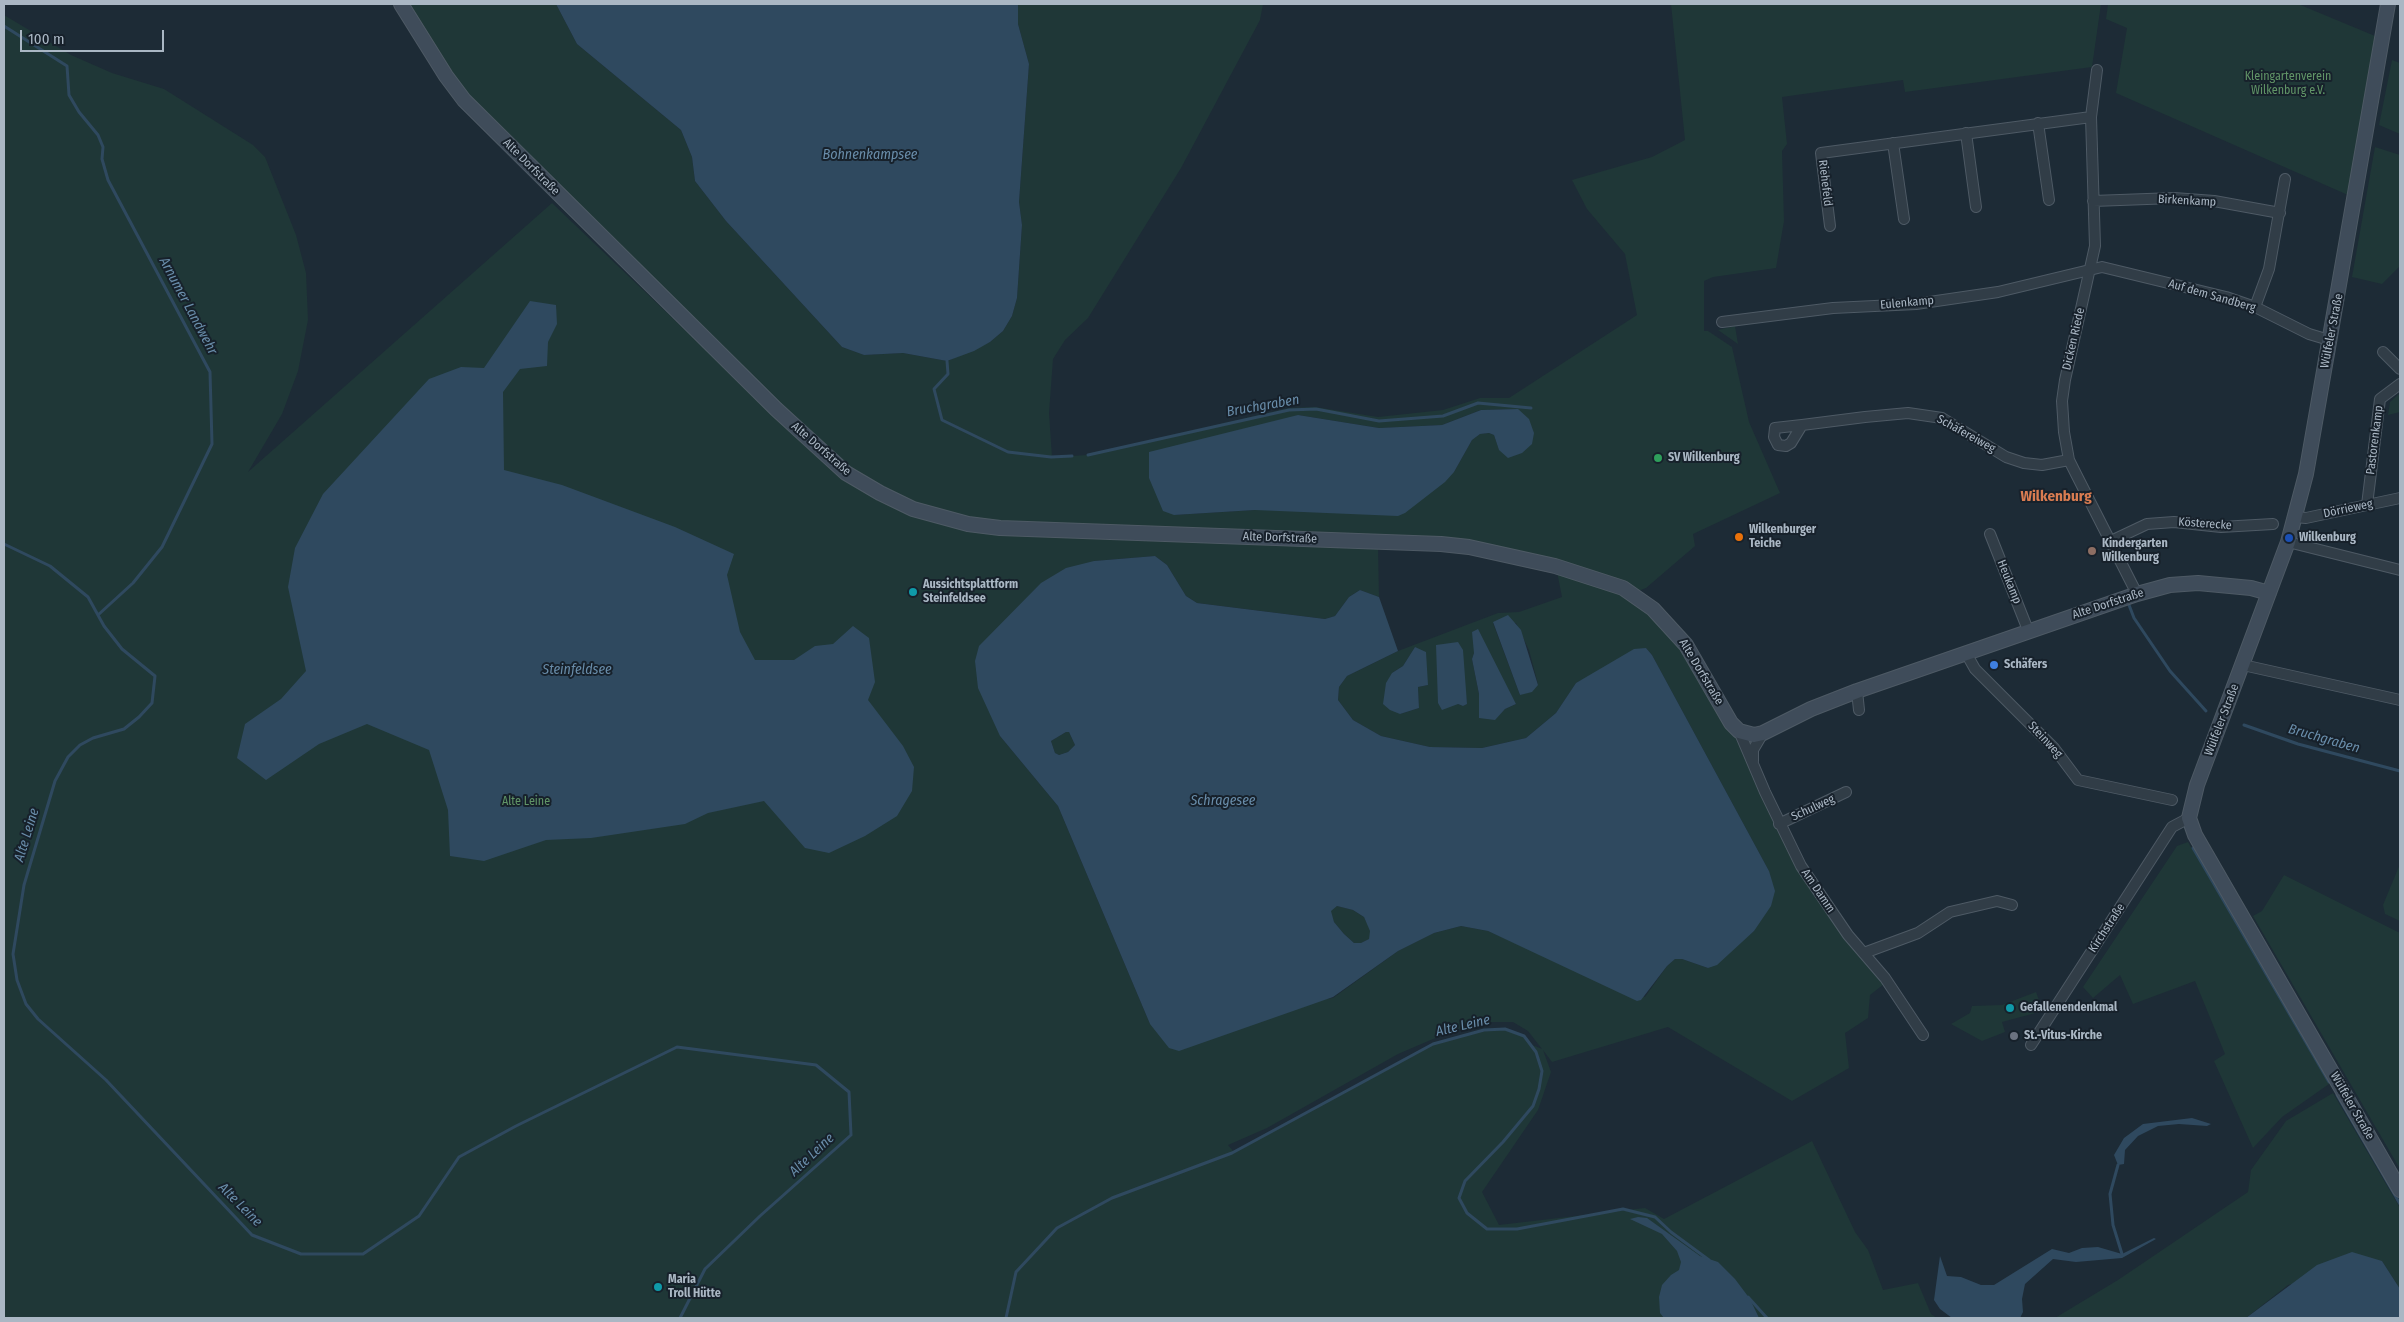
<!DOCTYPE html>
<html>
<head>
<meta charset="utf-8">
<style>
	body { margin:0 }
	#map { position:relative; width:2404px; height:1322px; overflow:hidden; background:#1d2b36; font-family:"Fira Sans Condensed",sans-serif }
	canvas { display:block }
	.frame { position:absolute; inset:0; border:5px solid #aab7c4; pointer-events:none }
	.scale { position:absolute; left:20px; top:30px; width:144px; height:22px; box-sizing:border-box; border:2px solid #aab7c4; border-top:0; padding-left:6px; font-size:15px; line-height:18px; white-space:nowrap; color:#aab7c4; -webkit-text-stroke:4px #17212b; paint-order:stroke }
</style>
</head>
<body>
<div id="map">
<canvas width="2404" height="1322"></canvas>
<div class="frame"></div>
<div class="scale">100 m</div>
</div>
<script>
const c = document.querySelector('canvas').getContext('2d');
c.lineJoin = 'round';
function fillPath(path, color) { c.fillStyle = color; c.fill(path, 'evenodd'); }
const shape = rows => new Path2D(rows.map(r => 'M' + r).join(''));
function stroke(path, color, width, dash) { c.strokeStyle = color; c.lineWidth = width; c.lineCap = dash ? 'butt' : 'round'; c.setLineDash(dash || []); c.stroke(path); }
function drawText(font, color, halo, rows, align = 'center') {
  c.font = font + ' "Fira Sans Condensed",sans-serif'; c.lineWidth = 4; c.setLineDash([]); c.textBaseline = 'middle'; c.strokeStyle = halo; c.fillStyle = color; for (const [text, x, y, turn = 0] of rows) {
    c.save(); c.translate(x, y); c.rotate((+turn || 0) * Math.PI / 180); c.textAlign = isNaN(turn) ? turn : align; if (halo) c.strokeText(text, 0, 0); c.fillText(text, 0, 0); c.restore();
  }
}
const green = shape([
	[407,4,556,4,577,44,681,130,692,157,695,181,726,221,842,347,864,355,903,353,947,361,990,342,1003,331,1012,316,1017,298,1022,225,1019,202,1029,64,1018,24,1018,4,1263,4,1260,20,1181,168,1088,318,1065,340,1053,359,1049,413,1052,457,1088,455,1289,408,1315,407,1378,417,1443,410,1480,398,1509,398,1637,315,1625,254,1587,209,1572,180,1652,157,1685,140,1671,4,2101,4,2092,67,1905,92,1903,80,1782,97,1787,144,1782,151,1784,221,1776,268,1713,277,1704,281,1704,331,1708,331,1732,347,1749,422,1780,493,1693,534,1695,546,1646,588,1638,591,1517,552,1002,523,968,518,914,503,882,489,849,469,817,442,484,114,449,72],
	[1518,409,1499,449,1494,435,1489,433,1480,434,1472,440,1454,472,1255,510,1174,515,1298,415,1379,428,1442,425,1481,410],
	[2108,4,2298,4,2375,36,2348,195,2116,93,2127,28,2106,19],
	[4,15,71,55,112,73,164,89,253,145,265,157,296,235,306,273,308,320,298,371,282,414,248,472,552,203,818,457,913,515,967,529,1378,547,1379,597,1360,590,1349,597,1335,616,1325,619,1197,603,1186,596,1167,565,1155,556,1094,561,1000,736,1058,806,1150,1024,1333,998,1398,951,1434,933,1461,926,1488,931,1551,959,1645,997,1667,966,1675,959,1682,959,1708,968,1754,931,1769,871,1652,655,1646,648,1576,683,1556,713,1526,738,1482,748,1430,747,1381,736,1353,720,1338,700,1339,687,1347,676,1398,651,1498,613,1519,612,1562,597,1557,572,1605,585,1638,602,1674,638,1739,743,1846,937,1884,984,1870,995,1868,1018,1845,1033,1849,1068,1792,1101,1668,1027,1552,1062,1543,1050,1551,1072,1538,1110,1482,1192,1499,1225,1645,1208,1664,1219,1812,1141,1855,1232,1868,1250,1883,1290,1918,1283,1931,1314,1937,1318,4,1318],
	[1493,623,1516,623,1529,650,1538,684,1520,695],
	[1415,647,1428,685,1418,687,1419,708,1400,714,1392,673,1403,666],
	[1474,653,1516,704,1505,709,1495,719,1479,717,1479,694,1472,659],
	[1464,682,1467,704,1463,706,1458,704],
	[1484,1022,1513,1022,1528,1031,1542,1049,1530,1044,1524,1036,1505,1029,1496,1028,1433,1044,1234,1152,1228,1145,1267,1128,1398,1054,1454,1030],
	[2392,60,2400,63,2400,134,2379,125],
	[2375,147,2400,155,2400,266,2382,284,2352,277],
	[1735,326,1738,344,1718,330],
	[2400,393,2400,412,2388,415,2390,402],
	[1066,732,1069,732,1075,745,1068,752,1059,755,1055,753,1051,741],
	[2188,842,2329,1084,2282,1117,2253,1148,2214,1061,2225,1054,2195,981,2133,1004,2120,975,2093,998,2083,987,2177,846],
	[2400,864,2400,921,2385,914,2383,905],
	[2284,875,2400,933,2400,1169,2253,916,2262,911],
	[1337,906,1353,910,1364,917,1371,931,1369,939,1361,943,1354,943,1344,934,1334,922,1330,911],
	[2036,992,2043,1011,2002,1022,2005,1032,1982,1041,1951,1024,1970,1013,1972,1006,2002,1005],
	[2333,1093,2400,1208,2400,1289,2382,1261,2288,1285,2246,1318,2055,1318,2118,1280,2248,1192,2251,1170,2286,1121]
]);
const water = shape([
	[556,4,1018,4,1018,24,1029,64,1019,202,1022,225,1017,298,1012,316,1003,331,990,342,974,351,947,361,903,353,864,355,842,347,726,221,695,181,692,157,681,130,577,44],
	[530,301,556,305,557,324,548,342,547,366,520,369,503,392,504,470,562,485,675,527,734,554,727,575,740,632,755,660,794,660,815,646,833,644,853,626,869,638,875,682,868,700,903,746,914,767,912,791,897,816,865,836,829,853,805,848,764,801,708,813,685,824,591,838,546,840,484,861,450,856,448,810,429,750,367,724,319,744,266,780,237,758,245,724,281,699,306,671,288,587,295,548,323,494,429,379,461,367,484,368],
	[1518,409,1529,419,1534,433,1532,444,1522,453,1508,458,1499,450,1494,435,1489,433,1480,434,1472,440,1454,472,1445,482,1405,513,1398,516,1255,510,1174,515,1163,511,1149,478,1149,452,1298,415,1379,428,1442,425,1481,410],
	[1155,556,1167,565,1186,596,1197,603,1325,619,1335,616,1349,597,1360,590,1379,597,1398,651,1347,676,1339,687,1338,700,1353,720,1381,736,1430,747,1482,748,1526,738,1556,713,1576,683,1634,649,1646,648,1652,655,1769,871,1775,891,1771,906,1754,931,1717,965,1708,968,1682,959,1675,959,1667,966,1641,1000,1637,1001,1488,931,1461,926,1434,933,1398,951,1333,997,1179,1051,1169,1048,1150,1024,1058,806,1000,736,978,688,975,661,979,646,1041,583,1066,568,1094,561],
	[1066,732,1069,732,1075,745,1068,752,1059,755,1055,753,1051,741],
	[1337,906,1353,910,1364,917,1370,931,1369,939,1361,943,1354,943,1344,934,1334,922,1331,911],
	[1508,615,1521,630,1538,685,1532,692,1520,695,1493,622],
	[1478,629,1516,704,1505,709,1495,720,1479,718,1479,694,1472,659,1474,653,1472,632],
	[1458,642,1463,650,1467,704,1463,706,1458,704,1442,710,1438,703,1436,645],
	[1415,647,1426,652,1428,685,1418,687,1419,708,1400,714,1390,710,1383,704,1386,683,1392,673,1403,666],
	[2192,1118,2211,1124,2207,1126,2179,1124,2158,1126,2138,1136,2125,1150,2124,1164,2118,1165,2114,1155,2124,1138,2143,1124],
	[1638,1217,1647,1218,1700,1256,1718,1262,1735,1279,1750,1299,1759,1318,1664,1318,1660,1313,1659,1297,1662,1285,1671,1275,1679,1270,1681,1262,1677,1251,1662,1234,1630,1219],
	[2154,1238,2156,1239,2122,1258,2076,1262,2053,1259,2025,1284,2022,1299,2023,1312,2020,1318,1952,1318,1940,1309,1934,1300,1940,1256,1947,1276,1961,1277,1981,1285,1994,1285,2052,1249,2069,1253,2082,1248,2098,1247,2122,1254],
	[2352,1252,2382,1261,2400,1289,2400,1318,2246,1318,2317,1265]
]);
const stream = shape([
	[4,26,67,66,69,95,79,112,98,135,103,147,102,159,108,180,210,372,212,444,162,547,133,583,98,615],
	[947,361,948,374,934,389,942,420,1008,452,1051,457,1072,456],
	[1088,455,1289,410,1316,409,1379,421,1443,416,1478,403,1531,408],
	[4,544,50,566,88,597,104,626,122,649,155,676,152,703,139,717,124,729,93,738,80,745,68,757,55,781,24,885,13,954,17,980,26,1004,38,1019,106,1080,252,1235,301,1254,363,1254,419,1216,459,1157,516,1126,677,1047,816,1065,849,1092,851,1135,760,1216,705,1269,680,1318],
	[2129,605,2134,618,2170,671,2206,711],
	[2244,725,2298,744,2400,771],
	[2193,848,2329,1082],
	[2337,1095,2400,1204],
	[2118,1165,2110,1194,2113,1225,2122,1254],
	[1748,1297,1767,1318],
	[1006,1318,1016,1272,1057,1228,1112,1198,1232,1153,1433,1044,1484,1030,1505,1029,1524,1036,1536,1052,1542,1071,1539,1089,1533,1106,1503,1142,1465,1181,1459,1198,1467,1213,1487,1229,1517,1229,1623,1209,1655,1217,1671,1232,1709,1260]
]);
const street = shape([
	[2097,70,2091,117,2095,246,2065,380,2062,401,2064,432,2069,460,2076,474,2137,594],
	[2038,123,2049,200],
	[1966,133,1976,207],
	[1893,143,1904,219],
	[2093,201,2174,198,2214,201,2280,213],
	[1830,226,1821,153,2091,117],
	[2255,307,2269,269,2285,179],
	[1722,322,1833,308,1916,304,1998,292,2102,267,2226,297,2255,307,2309,334,2329,340],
	[2383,352,2400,369],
	[1802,425,1791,443,1786,446,1778,445,1774,437,1775,428,1802,425,1865,417,1908,413,1942,418,2006,457,2024,463,2042,465,2069,460],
	[2367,505,2380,399,2400,384],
	[2295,517,2306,518,2400,498],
	[1990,534,2028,630],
	[2111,541,2147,524,2174,522,2221,527,2273,524],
	[2288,542,2400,570],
	[1966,653,1975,669,2054,748,2078,780,2172,800],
	[2243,665,2400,700],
	[1857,691,1859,710],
	[1739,731,1765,792,1801,866,1848,935,1885,978,1923,1035],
	[1753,761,1753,750,1763,733],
	[1779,824,1846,792],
	[1864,953,1918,933,1950,912,1997,901,2012,905],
	[2031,1045,2172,827,2189,818]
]);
const secondary = shape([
	[401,4,446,76,464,100,776,409,846,473,880,493,913,509,968,524,1000,528,1441,544,1469,547,1555,566,1623,588,1653,609,1686,645,1731,723,1739,731,1754,735,1763,733,1811,709,1857,691,2137,594,2170,585,2198,583,2251,588,2269,593],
	[2388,4,2306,474,2288,542,2197,785,2189,818,2195,835,2400,1190]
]);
const markers = [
	[1658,458,5,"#2e9e5b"],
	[1739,537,5,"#e8710a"],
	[2289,538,5,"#1a4fb4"],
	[2092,551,5,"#8d6e63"],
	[913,592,5,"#0f9aa8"],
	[1994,665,5,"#3f7fe0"],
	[2010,1008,5,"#0f9aa8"],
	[2014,1036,5,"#6b7280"],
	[658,1287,5,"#0f9aa8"]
];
const parkNames = [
	["Kleingartenverein",2288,77],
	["Wilkenburg e.V.",2288,91],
	["Alte Leine",526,802]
];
const streetNames = [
	["Alte Dorfstraße",531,167,45],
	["Riehefeld",1825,183,83],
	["Birkenkamp",2187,201,3],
	["Auf dem Sandberg",2212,296,16],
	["Eulenkamp",1907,303,-5],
	["Wülfeler Straße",2332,331,-79],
	["Dicken Riede",2074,339,-77],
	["Schäfereiweg",1966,434,29],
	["Pastorenkamp",2375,440,-83],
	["Alte Dorfstraße",821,449,41],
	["Dörrieweg",2348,509,-12],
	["Kösterecke",2205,524,4],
	["Alte Dorfstraße",1280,538,2],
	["Heukamp",2009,582,68],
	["Alte Dorfstraße",2108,604,-18],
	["Alte Dorfstraße",1701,672,59],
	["Wülfeler Straße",2222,720,-69],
	["Steinweg",2045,740,47],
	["Schulweg",1813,808,-25],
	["Am Damm",1818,891,56],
	["Kirchstraße",2107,928,-57],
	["Wülfeler Straße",2352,1106,60]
];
const poiNames = [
	["SV Wilkenburg",1668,458],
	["Wilkenburger",1749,530],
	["Teiche",1749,544],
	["Wilkenburg",2299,538],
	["Kindergarten",2102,544],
	["Wilkenburg",2102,558],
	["Aussichtsplattform",923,585],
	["Steinfeldsee",923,599],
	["Schäfers",2004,665],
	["Gefallenendenkmal",2020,1008],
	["St.-Vitus-Kirche",2024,1036],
	["Maria",668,1280],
	["Troll Hütte",668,1294]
];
const waterNames = [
	["Bohnenkampsee",870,155],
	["Arnumer Landwehr",188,306,62],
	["Bruchgraben",1263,406,-10],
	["Steinfeldsee",577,670],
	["Bruchgraben",2324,739,16],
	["Schragesee",1223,801],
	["Alte Leine",27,835,-73],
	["Alte Leine",1463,1026,-13],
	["Alte Leine",812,1155,-43],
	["Alte Leine",240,1205,45]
];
const quarterNames = [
	["Wilkenburg",2056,497]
];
fillPath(green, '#1f3737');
fillPath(water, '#2f495f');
stroke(stream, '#2f495f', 3);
stroke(street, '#4e5a65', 12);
stroke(secondary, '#4e5a65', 16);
stroke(street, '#313d47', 10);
stroke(secondary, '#3f4c5a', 14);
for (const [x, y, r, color] of markers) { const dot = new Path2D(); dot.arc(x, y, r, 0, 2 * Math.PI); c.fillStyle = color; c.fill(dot); stroke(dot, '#17212b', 2); }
drawText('12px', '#619567', '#17212b', parkNames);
drawText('12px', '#aab7c4', '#17212b', streetNames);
drawText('bold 12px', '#aab7c4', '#17212b', poiNames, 'left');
drawText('italic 14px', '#698daa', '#17212b', waterNames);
drawText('bold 15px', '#d97c51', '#17212b', quarterNames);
</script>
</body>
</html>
